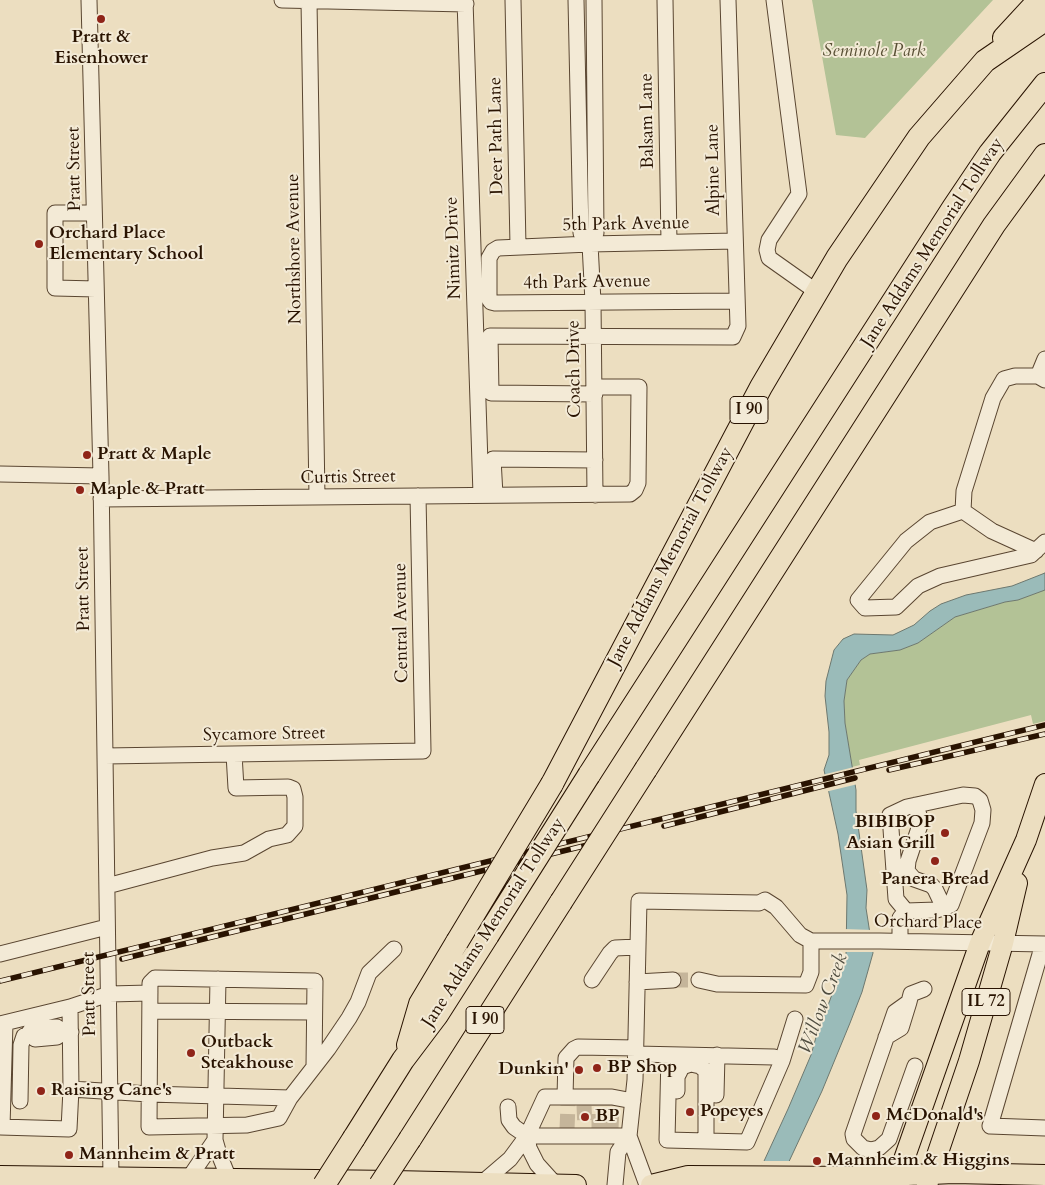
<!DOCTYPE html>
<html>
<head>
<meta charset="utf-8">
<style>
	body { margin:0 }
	canvas { display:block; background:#ecdec0 }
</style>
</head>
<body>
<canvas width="1045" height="1185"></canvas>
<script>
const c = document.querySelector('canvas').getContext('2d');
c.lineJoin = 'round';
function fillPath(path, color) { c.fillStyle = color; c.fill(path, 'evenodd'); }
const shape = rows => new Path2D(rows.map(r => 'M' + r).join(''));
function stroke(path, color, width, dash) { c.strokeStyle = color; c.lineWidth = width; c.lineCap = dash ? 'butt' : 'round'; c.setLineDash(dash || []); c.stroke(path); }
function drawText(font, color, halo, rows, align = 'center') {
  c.font = font + ' Cardo,serif'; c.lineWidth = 4; c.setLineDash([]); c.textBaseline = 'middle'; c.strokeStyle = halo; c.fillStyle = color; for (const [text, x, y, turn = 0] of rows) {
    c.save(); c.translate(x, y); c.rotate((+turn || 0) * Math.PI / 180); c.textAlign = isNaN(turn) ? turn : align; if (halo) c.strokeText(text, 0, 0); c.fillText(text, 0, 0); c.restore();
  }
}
const green = shape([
	[812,0,993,0,865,138,836,135],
	[1045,590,1045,721,1033,724,1031,715,859,760,860,765,852,767,845,723,844,701,847,680,861,660,870,654,900,650,918,643,955,617,1005,602,1018,600]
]);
const water = shape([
	[1045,573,1045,590,1018,600,1005,602,955,617,918,643,900,650,870,654,861,660,847,680,844,701,845,723,856,790,856,811,867,890,866,908,873,953,862,992,850,1023,822,1091,778,1185,753,1185,788,1109,811,1055,818,1030,830,1000,846,954,847,895,838,834,824,770,829,755,829,732,825,696,826,681,834,650,843,639,854,634,893,635,914,625,930,611,941,604,966,595,1012,586,1045,573]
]);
const pier = shape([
	[854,767,858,784,825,792,822,775],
	[844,929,873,930,874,952,843,952],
	[763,1161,793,1161,781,1185,751,1185]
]);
const minorTunnel = shape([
	[673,980,699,980],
	[584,1105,585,1129],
	[567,1129,568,1105],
	[599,1129,599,1105],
	[611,1129,612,1105]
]);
const minor = shape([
	[89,0,101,476,111,1177],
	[282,0,466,4],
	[465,0,481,495],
	[513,0,518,246],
	[576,0,581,233,590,244],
	[594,0,596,233,590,244,593,302,595,495],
	[665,0,669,242],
	[774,0,799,194,769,240,767,250,769,258,817,292],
	[309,1,317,497],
	[94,213,55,213,55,288,96,289],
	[735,241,590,244,498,248,493,251,489,258,489,299,491,302,495,303,736,301],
	[1045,359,1038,376,1045,380],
	[1038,376,1015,376,1004,379,993,398,964,491,963,511,930,522,906,541,858,600,865,608,896,607,918,586,940,576,1031,555,1045,542],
	[595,394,491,393,490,336,733,337,738,326,728,0],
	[0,474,101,476],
	[495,495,493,459,595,460],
	[101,499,630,494,635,490,638,483,639,387,595,387],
	[963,511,992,531,1036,551],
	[105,756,423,751,418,496],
	[916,805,921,822,908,861,907,871,914,879,931,885,935,889,944,908],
	[107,886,212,858,244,853,269,839,287,835,295,826,295,797,293,789,288,787,236,788,234,754],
	[900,941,900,918,906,911,937,910,951,905,982,823,983,810,980,800,975,796,963,795,907,807,890,815,896,899,906,911],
	[1043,944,990,1126,1045,1128],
	[0,954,107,927],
	[218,979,215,1140,219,1154,229,1179],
	[592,980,610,953,615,948,637,947],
	[699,980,717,984,806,985,811,972,811,941],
	[637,982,673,980],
	[150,1011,314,1012],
	[0,1024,70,1007],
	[30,1031,37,1028,57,1027,64,1032],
	[886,1037,901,1028,909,1002],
	[35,1039,57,1037,64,1032,71,1032],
	[636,1054,774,1057,782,1061],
	[669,1055,667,1140,747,1142,782,1061,795,1019],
	[314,1066,315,981,155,978,150,983,149,1127,247,1125,279,1118,290,1098,328,1049,349,1018,358,1002,369,973,394,949],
	[915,1066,889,1139,879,1148,871,1150,863,1148,854,1139,853,1134,895,1012,909,1002,911,994,924,989],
	[71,1089,70,1007,109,994,150,993],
	[677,1091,677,1077,682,1067,691,1064,700,1066,706,1071,706,1141],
	[716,1095,717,1055],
	[565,1097,566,1058,574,1049,578,1047,636,1048],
	[20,1101,21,1045,24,1036],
	[508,1107,509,1120,514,1127,527,1136,629,1136],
	[0,1127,69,1129,71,1089,149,1094,290,1098],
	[2,1127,5,1023],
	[527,1136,529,1148,537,1164,556,1185],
	[189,1178,215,1140],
	[482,1183,510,1159,527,1136,545,1097,612,1097,633,1101],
	[615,1185,618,1152,629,1136],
	[647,1185,629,1136,635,1080,639,901,759,903,765,900,776,907,800,935,811,941,880,941,1045,944]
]);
const major = shape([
	[0,1176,394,1181,576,1185],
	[651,1185,688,1176,861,1177,954,1173,1045,1175],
	[895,1185,980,943,1026,840,1045,784],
	[927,1185,969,1061,1003,943,1017,883]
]);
const highway = shape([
	[1004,38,1039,0],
	[646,769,994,225,1045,155],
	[589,775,953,208,990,153,1045,84],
	[552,784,761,387,837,258,919,137,985,61,1045,20],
	[408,1045,420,1004,457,942],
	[354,1138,403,1060,437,1015,488,935],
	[410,1139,561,902]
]);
const rail = shape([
	[889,770,1045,734],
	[664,826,855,778],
	[122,959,608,840],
	[0,981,1045,725]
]);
const highwayBridge = shape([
	[561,902,646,769],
	[488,935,589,775],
	[457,942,552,784],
	[324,1185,354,1138],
	[380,1185,410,1139]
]);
const markers = [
	[101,19,5,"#8f2418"],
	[39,244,5,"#8f2418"],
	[87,455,5,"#8f2418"],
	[80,490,5,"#8f2418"],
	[945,833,5,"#8f2418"],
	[935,861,5,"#8f2418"],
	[191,1053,5,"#8f2418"],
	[597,1068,5,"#8f2418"],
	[579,1070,5,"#8f2418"],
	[41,1091,5,"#8f2418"],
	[690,1112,5,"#8f2418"],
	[876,1116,5,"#8f2418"],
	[585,1117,5,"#8f2418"],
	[69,1155,5,"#8f2418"],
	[817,1161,5,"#8f2418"]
];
const shields = [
	[749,410,38],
	[986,1002,48],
	[485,1020,38]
];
const shieldNames = [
	["I 90",749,410],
	["IL 72",986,1002],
	["I 90",485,1020]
];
const poiNames = [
	["Pratt &",101,38,"center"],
	["Eisenhower",101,59,"center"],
	["Orchard Place",49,234],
	["Elementary School",49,255],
	["Pratt & Maple",97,455],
	["Maple & Pratt",90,490],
	["BIBIBOP",935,823,"right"],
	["Asian Grill",935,844,"right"],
	["Panera Bread",935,880,"center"],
	["Outback",201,1043],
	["Steakhouse",201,1064],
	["BP Shop",607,1068],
	["Dunkin'",569,1070,"right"],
	["Raising Cane's",51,1091],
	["Popeyes",700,1112],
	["McDonald's",886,1116],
	["BP",595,1117],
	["Mannheim & Pratt",79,1155],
	["Mannheim & Higgins",827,1161]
];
const parkNames = [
	["Seminole Park",874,52]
];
const streetNames = [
	["Balsam Lane",648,121,-91],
	["Deer Path Lane",497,136,-91],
	["Pratt Street",75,169,-91],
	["Alpine Lane",714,170,-91],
	["5th Park Avenue",626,225,-1],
	["Jane Addams Memorial Tollway",933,243,-57],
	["Nimitz Drive",454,248,-92],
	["Northshore Avenue",295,249,-91],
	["4th Park Avenue",587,283,-1],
	["Coach Drive",575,369,-91],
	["Curtis Street",348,478,-1],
	["Jane Addams Memorial Tollway",671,557,-62],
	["Pratt Street",84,589,-91],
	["Central Avenue",402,623,-91],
	["Sycamore Street",264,735,-1],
	["Jane Addams Memorial Tollway",494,923,-57],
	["Orchard Place",928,923,1],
	["Pratt Street",90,994,-91]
];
const waterNames = [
	["Willow Creek",824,1004,-69]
];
fillPath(green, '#b3c296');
fillPath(water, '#9abbb9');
stroke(water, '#6d786f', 1);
fillPath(pier, '#ecdec0');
stroke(minorTunnel, '#c5b59a', 15, [15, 8]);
stroke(minor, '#5a4631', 17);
stroke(major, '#291301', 22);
stroke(highway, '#291301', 24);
stroke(minor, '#f3ead6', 15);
stroke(major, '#ecdec0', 20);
stroke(highway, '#ecdec0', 22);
stroke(rail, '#291301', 5.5);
stroke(rail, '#f3ead6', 4, [11]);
stroke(highwayBridge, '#291301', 24, []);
stroke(highwayBridge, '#ecdec0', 22);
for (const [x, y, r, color] of markers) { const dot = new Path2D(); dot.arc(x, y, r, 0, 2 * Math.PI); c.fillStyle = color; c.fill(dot); stroke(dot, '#f3ead6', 2); }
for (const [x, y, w] of shields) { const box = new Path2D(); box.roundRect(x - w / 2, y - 13.5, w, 27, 4); c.fillStyle = '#f3ead6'; c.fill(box); stroke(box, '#291301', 1); }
drawText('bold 16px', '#291301', null, shieldNames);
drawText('bold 18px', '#291301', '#f3ead6', poiNames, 'left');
drawText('italic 18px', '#595035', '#f3ead6', parkNames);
drawText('18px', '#291301', '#f3ead6', streetNames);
drawText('italic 19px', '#514e41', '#f3ead6', waterNames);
</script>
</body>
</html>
